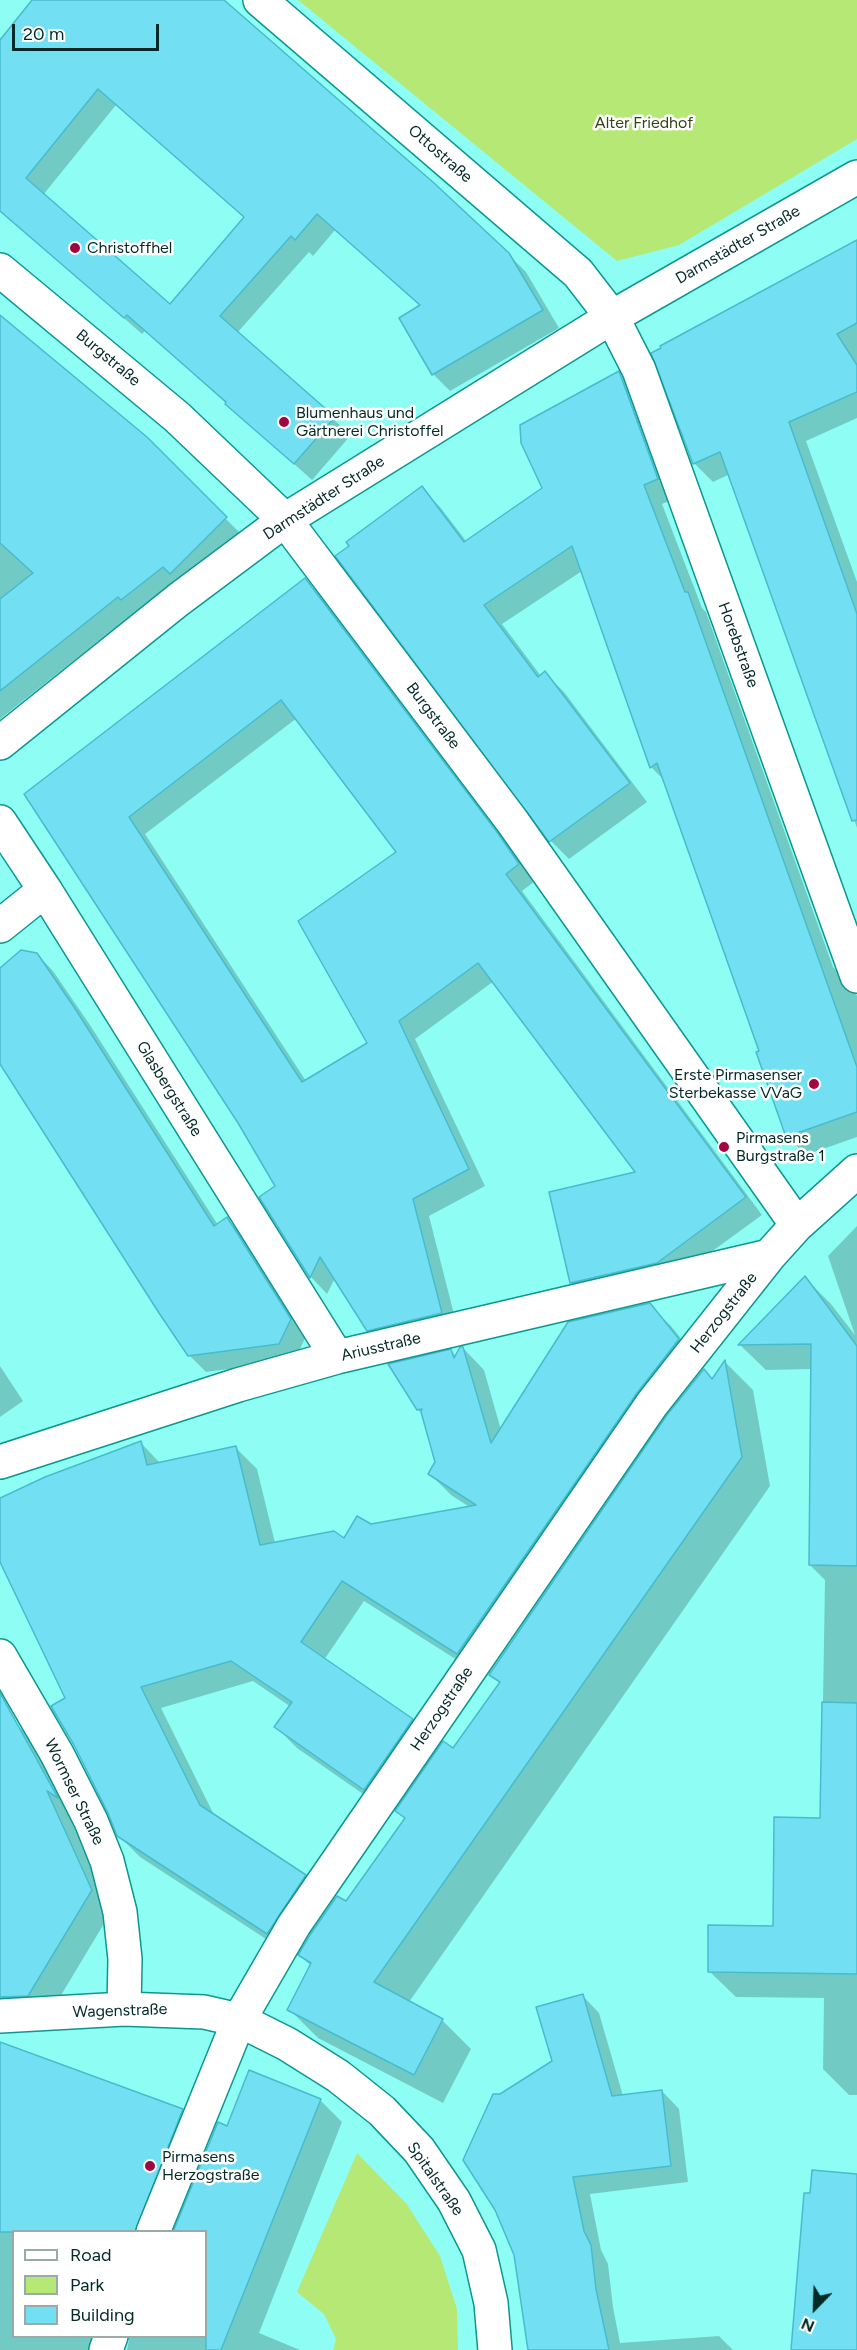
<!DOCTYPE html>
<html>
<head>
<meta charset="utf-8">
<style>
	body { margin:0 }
	#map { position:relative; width:857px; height:2350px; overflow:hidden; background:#8efef5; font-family:Figtree,sans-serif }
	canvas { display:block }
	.legend { position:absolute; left:12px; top:2230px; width:195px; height:108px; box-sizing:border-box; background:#fff; border:2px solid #9aaaa9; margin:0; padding:8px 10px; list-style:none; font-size:18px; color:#032a27 }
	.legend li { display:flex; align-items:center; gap:12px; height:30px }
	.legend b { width:30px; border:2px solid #9aaaa9 }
	.north { position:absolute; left:785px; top:2278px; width:60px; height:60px; -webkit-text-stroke:4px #fff; paint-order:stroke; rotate:203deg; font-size:16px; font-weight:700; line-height:24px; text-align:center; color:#032a27 }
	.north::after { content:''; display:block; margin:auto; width:21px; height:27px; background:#032a27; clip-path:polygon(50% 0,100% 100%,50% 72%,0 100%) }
	.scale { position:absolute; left:12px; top:24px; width:147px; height:27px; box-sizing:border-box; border:3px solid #032a27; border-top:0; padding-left:8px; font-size:18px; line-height:21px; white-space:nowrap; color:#032a27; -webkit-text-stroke:4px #fff; paint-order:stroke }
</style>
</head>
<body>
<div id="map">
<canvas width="857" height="2350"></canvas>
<ul class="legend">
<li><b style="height:8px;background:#fff"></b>Road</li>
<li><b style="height:16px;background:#b6e876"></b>Park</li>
<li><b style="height:16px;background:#72e0f2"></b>Building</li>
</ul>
<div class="north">N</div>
<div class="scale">20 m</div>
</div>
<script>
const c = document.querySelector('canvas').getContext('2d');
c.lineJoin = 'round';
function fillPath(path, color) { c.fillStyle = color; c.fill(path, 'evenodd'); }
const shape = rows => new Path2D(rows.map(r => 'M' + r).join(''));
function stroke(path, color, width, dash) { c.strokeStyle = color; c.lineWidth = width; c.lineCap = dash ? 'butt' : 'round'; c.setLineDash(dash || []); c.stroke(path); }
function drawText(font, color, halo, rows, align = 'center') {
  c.font = font + ' Figtree,sans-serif'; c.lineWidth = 5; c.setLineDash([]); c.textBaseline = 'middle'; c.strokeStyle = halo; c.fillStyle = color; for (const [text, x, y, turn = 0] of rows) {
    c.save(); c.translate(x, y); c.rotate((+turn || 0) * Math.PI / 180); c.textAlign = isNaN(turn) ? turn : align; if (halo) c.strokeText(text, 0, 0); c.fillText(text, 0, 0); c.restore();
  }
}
const green = shape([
	[298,0,857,0,857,139,679,245,617,261],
	[357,2153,406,2203,440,2256,457,2309,458,2350,333,2350,336,2339,324,2314,297,2292]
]);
const shadow = shape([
	[34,0,221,0,508,254,526,272,559,328,450,391,433,374,421,307,335,230,313,256,309,252,237,333,351,435,312,480,145,331,142,334,0,209,0,42],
	[116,105,245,218,170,306,43,195],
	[857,241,857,418,806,441,857,582,857,828,730,474,713,482,694,463],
	[0,319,146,439,241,534,138,615,135,612,0,719],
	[618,373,637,392,676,498,662,504,702,608,706,612,833,967,852,986,857,996,857,1137,806,1155,787,1136,761,1052,665,781,651,767,582,571,502,624,541,676,545,673,564,692,647,802,569,859,551,841,421,488,440,507,467,542,544,489],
	[305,580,322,597,514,851,535,881,522,891,762,1215,674,1279,588,1300,571,1283,637,1173,494,981,415,1039,485,1186,429,1216,458,1330,385,1347,368,1330,335,1278,327,1294,311,1277,261,1197,277,1187,239,1122,26,794],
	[297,718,398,853,369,1044,306,1081,145,834],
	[37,954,53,971,90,1025,218,1225,227,1219,243,1235,306,1336,295,1360,206,1372,189,1355,0,1064,0,970],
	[857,1226,857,2095,849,2095,823,2069,824,1998,736,1997,710,1972,774,1927,821,1820,825,1580,810,1565,812,1369,766,1370,740,1345,805,1278,831,1304,855,1335,828,1256],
	[649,1305,671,1326,699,1361,479,1674,364,1601,324,1660,412,1720,433,1742,386,1810,297,1748,276,1727,291,1707,253,1681,161,1708,215,1817,305,1876,326,1898,289,1954,140,1857,119,1836,67,1699,0,1558,0,1499,141,1443,161,1464,236,1448,257,1469,275,1543,344,1540,371,1526,471,1508,451,1495,430,1474,437,1462,423,1414,418,1410,451,1351,456,1356,463,1348,484,1370,501,1430],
	[725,1362,753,1390,770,1486,409,2002,442,2020,471,2049,443,2103,318,2038,289,2009,311,1966,300,1955,346,1903,405,1819,397,1811,454,1750,500,1684,491,1674],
	[0,1366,23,1401,0,1417],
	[17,1725,38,1745,76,1815,66,1808,111,1912,60,1997,0,2000,0,1733],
	[582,1995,599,2013,623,2096,662,2091,679,2109,688,2182,590,2194,601,2250,608,2264,613,2307,620,2343,719,2336,733,2350,528,2350,500,2095,554,2061],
	[0,2053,182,2111,204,2133,164,2232,14,2232,14,2336,206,2336,206,2232,228,2128,320,2100,342,2122,259,2333,300,2350,127,2350,129,2340,122,2343,117,2350,0,2350]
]);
const building = shape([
	[32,0,224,0,434,183,509,253,543,310,432,375,399,318,420,305,317,214,295,240,291,236,220,316,335,417,294,464,225,404,226,402,127,315,124,318,0,211,0,40,32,0],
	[98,89,244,217,170,304,26,178,98,89],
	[857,240,857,323,837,334,857,365,857,392,789,422,857,614,857,820,852,821,720,452,693,464,651,353,661,348,660,346,857,240],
	[0,315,147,437,227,517,170,574,163,567,121,600,118,597,0,691,0,599,33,573,0,543,0,315],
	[619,371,658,479,644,485,685,592,688,592,857,1067,857,1112,786,1137,756,1052,759,1051,657,763,650,768,572,546,484,605,538,677,545,671,630,783,549,842,335,556,349,546,346,542,422,486,464,542,542,488,521,443,520,425,619,371],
	[305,578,497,832,519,864,506,874,746,1197,657,1263,570,1283,549,1192,635,1172,478,963,399,1021,469,1169,413,1199,442,1313,367,1331,320,1257,310,1278,259,1197,275,1186,238,1123,24,794,305,578],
	[281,700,396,852,298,921,367,1043,302,1082,129,817,281,700],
	[21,950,37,953,74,1007,214,1226,227,1217,291,1319,279,1344,188,1356,159,1313,0,1064,0,968,21,950],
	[805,1276,857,1346,857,1566,809,1565,811,1344,738,1345,805,1276],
	[650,1303,679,1339,637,1393,457,1654,342,1581,301,1642,413,1719,364,1790,274,1727,292,1702,231,1661,141,1687,200,1805,306,1875,267,1934,117,1836,108,1813,74,1745,51,1706,65,1698,0,1562,0,1498,45,1477,141,1441,147,1465,236,1446,260,1545,334,1531,344,1538,357,1516,371,1524,476,1505,428,1474,435,1462,421,1412,422,1409,417,1410,388,1364,451,1349,454,1358,460,1347,463,1347,491,1443,568,1322,650,1303],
	[725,1360,742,1457,374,1982,443,2019,414,2075,287,2010,311,1963,298,1955,310,1935,337,1896,346,1901,405,1818,395,1811,443,1741,453,1748,500,1682,489,1675,667,1415,704,1369,712,1379,725,1360],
	[0,1693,58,1798,47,1791,92,1890,28,1996,0,1997,0,1693],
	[822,1702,857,1703,857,1974,708,1972,708,1925,773,1926,774,1817,820,1818,822,1702],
	[583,1994,612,2096,662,2090,671,2166,573,2177,584,2231,591,2245,596,2289,609,2350,528,2350,514,2255,495,2210,463,2160,493,2094,500,2094,552,2061,536,2007,583,1994],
	[0,2042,183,2109,135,2232,0,2232,0,2042],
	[249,2070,321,2099,221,2350,206,2350,206,2232,173,2232,218,2122,227,2126,249,2070],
	[812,2170,857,2174,857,2350,791,2350,804,2193,810,2193,812,2170]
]);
const street = shape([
	[260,0,578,273,612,317,639,370,857,976],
	[0,270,177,417,285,520,512,821,797,1225],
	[0,743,178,600,285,520,612,317,857,177],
	[0,822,45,890,337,1357],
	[0,926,45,890],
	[0,1462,238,1385,337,1357,769,1256],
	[0,1656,57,1754,91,1821,107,1861,120,1912,125,1959,124,2009],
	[0,2016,124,2009,204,2012,239,2020,287,2044,338,2076,382,2111,419,2150,454,2201,479,2250,491,2303,495,2350],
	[153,2232,239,2020,294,1925,652,1404,769,1256,797,1225,857,1171],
	[106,2350,111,2336]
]);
const markers = [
	[75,248,6,"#a10542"],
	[284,422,6,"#a10542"],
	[814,1084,6,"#a10542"],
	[724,1147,6,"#a10542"],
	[150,2166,6,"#a10542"]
];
const parkNames = [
	["Alter Friedhof",644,123]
];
const streetNames = [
	["Ottostraße",440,154,41],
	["Darmstädter Straße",738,245,-30],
	["Burgstraße",108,358,40],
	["Darmstädter Straße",324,498,-33],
	["Horebstraße",738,645,70],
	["Burgstraße",433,716,53],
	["Glasbergstraße",169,1089,58],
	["Herzogstraße",724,1313,-52],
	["Ariusstraße",381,1347,-13],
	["Herzogstraße",442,1709,-56],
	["Wormser Straße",74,1792,64],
	["Wagenstraße",120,2011,-2],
	["Spitalstraße",435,2179,55]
];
const poiNames = [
	["Christoffhel",87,248],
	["Blumenhaus und",296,413],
	["Gärtnerei Christoffel",296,431],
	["Erste Pirmasenser",802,1075,"right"],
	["Sterbekasse VVaG",802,1093,"right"],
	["Pirmasens",736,1138],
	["Burgstraße 1",736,1156],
	["Pirmasens",162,2157],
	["Herzogstraße",162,2175]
];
fillPath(green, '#b6e876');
fillPath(shadow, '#0003');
fillPath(building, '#72e0f2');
stroke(building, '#48bbcc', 1.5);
stroke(street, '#0c9790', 36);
stroke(street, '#fff', 33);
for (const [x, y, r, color] of markers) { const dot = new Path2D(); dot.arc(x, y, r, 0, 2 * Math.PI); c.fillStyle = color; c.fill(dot); stroke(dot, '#fff', 2); }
drawText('16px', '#304513', '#fff', parkNames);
drawText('16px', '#032a27', '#fff', streetNames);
drawText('16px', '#032a27', '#fff', poiNames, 'left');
</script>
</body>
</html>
